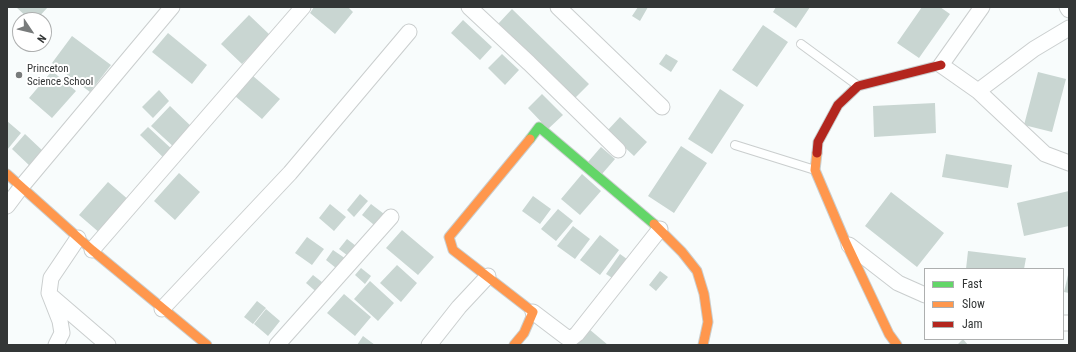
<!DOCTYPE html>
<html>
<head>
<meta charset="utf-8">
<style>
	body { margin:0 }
	#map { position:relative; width:1076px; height:352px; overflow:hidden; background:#f8fcfc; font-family:"Roboto Condensed",sans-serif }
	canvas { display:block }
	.frame { position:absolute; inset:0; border:8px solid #333636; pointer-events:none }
	.legend { position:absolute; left:924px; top:268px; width:140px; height:72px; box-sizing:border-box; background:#fff; border:1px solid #adafaf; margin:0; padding:5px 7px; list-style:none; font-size:12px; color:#333636 }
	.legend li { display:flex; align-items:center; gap:8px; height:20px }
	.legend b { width:20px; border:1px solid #adafaf }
	.north { position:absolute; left:12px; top:12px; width:40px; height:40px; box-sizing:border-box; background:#fff; border:1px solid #adafaf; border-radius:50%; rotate:125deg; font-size:11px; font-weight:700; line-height:16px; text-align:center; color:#333636 }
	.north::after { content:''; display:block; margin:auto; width:14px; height:18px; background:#787b7b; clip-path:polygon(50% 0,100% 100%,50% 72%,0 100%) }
</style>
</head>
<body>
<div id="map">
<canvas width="1076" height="352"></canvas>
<div class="frame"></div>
<ul class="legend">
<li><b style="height:5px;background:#63d668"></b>Fast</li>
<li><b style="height:5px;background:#ff974d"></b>Slow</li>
<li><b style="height:5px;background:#b3261e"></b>Jam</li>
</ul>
<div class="north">N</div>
</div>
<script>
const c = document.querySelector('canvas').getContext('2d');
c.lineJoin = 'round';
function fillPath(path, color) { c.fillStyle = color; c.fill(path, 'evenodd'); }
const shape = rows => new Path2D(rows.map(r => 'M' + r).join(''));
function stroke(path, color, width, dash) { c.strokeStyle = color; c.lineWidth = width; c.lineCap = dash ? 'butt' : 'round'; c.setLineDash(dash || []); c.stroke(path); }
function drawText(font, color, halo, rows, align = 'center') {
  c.font = font + ' "Roboto Condensed",sans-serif'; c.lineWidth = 4; c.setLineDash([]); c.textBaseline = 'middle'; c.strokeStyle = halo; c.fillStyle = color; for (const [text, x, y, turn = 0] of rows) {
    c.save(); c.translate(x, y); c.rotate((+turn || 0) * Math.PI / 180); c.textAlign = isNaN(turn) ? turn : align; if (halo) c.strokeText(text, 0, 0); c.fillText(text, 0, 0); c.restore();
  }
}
const building = shape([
	[16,7,48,7,36,20,30,20],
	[314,7,348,7,353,12,335,34,310,13],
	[638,7,648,7,640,21,632,16],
	[776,7,810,7,796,28,773,12],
	[922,7,940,7,950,14,919,58,897,43],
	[512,9,589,84,575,98,498,24],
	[249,15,270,35,242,64,221,44],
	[463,20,492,47,480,60,451,33],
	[763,25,788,42,757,87,732,70],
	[168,33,207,65,192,84,152,52],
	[72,36,111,65,90,92,52,63],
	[502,54,519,70,505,85,488,68],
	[666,54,678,61,671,72,659,64],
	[52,71,76,91,52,118,29,98],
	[1038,72,1066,79,1052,132,1024,125],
	[253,76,280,99,262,119,235,96],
	[720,89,744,105,712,154,688,139],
	[159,90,169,101,153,118,142,107],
	[542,94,563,115,548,129,528,108],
	[935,103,936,133,874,137,873,106],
	[170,106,195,130,176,149,151,126],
	[620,117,647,142,634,156,607,131],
	[7,121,21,133,7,150],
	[148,127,175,152,167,161,140,135],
	[25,134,44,152,31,167,12,149],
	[681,146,707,163,674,213,648,196],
	[601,147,615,159,602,174,588,162],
	[946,154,1012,165,1008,188,942,177],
	[179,173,200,192,175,220,154,201],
	[582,174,601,191,580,215,561,199],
	[108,182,130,201,101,234,79,215],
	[1069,191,1069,226,1024,236,1017,203],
	[891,192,944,233,917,267,865,226],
	[360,194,368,201,354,217,347,210],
	[533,196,551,209,540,224,522,211],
	[330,204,346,217,334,231,319,218],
	[371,204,388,217,379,229,362,215],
	[558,209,573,221,556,241,541,229],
	[573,226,590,239,575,259,557,246],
	[402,230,434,257,418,275,386,248],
	[600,235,619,250,600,275,580,260],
	[307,237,324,249,312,265,295,253],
	[347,239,360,249,352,259,339,249],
	[333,250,349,261,341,272,326,260],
	[968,251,1026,258,1024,269,966,269],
	[620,254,631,262,617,281,606,274],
	[397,265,417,283,401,302,380,283],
	[361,268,371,276,365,284,355,275],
	[660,271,668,277,656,291,649,285],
	[313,275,327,286,320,295,306,283],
	[1068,275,1069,275,1069,293,1064,292],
	[370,281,394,303,378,321,354,299],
	[344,294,371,317,355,336,327,313],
	[257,301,266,308,253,324,244,317],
	[266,309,280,321,268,336,254,324],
	[589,329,608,345,576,345],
	[363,336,375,345,357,345],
	[963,339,968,345,957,345]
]);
const lane = shape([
	[801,44,857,85],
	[735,145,815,170]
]);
const street = shape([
	[469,7,529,63,618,150],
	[558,7,662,107],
	[982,7,941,65,978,91,1034,49,1069,28],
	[1067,7,1069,10],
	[978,91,1045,154,1069,163],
	[7,206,22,186,172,7],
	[849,245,898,283,925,295],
	[92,250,303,7],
	[51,296,108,345],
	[162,309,290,173,409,32],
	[533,312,566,337,572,338,577,334,660,229],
	[1063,323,1069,323],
	[56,345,62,333,60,321,49,293,51,278,78,238],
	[277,345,391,217],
	[429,345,459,307,488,276]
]);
const fast = shape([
	[530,139,539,127,654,224]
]);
const slow = shape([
	[817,153,815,170,846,243,889,334,897,345],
	[7,174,92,250,207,345],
	[654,224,682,252,697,271,704,294,708,322,703,345],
	[514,345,524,333,533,312,453,250,449,237,530,139]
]);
const jam = shape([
	[817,153,818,142,838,105,858,86,941,65]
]);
const markers = [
	[19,75,4,"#787b7b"]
];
const poiNames = [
	["Princeton",27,69],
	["Science School",27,82]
];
fillPath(building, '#c9d6d2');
stroke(lane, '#cacece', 10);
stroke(street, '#cacece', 17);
stroke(fast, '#cacece', 11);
stroke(slow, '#cacece', 11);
stroke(jam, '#cacece', 11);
stroke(lane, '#feffff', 8);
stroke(street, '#feffff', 15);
stroke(fast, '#63d668', 9);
stroke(slow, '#ff974d', 9);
stroke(jam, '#b3261e', 9);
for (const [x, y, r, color] of markers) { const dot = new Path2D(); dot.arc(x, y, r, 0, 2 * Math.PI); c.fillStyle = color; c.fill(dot); stroke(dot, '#fff', 1.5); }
drawText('11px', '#333636', '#fff', poiNames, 'left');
</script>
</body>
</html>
